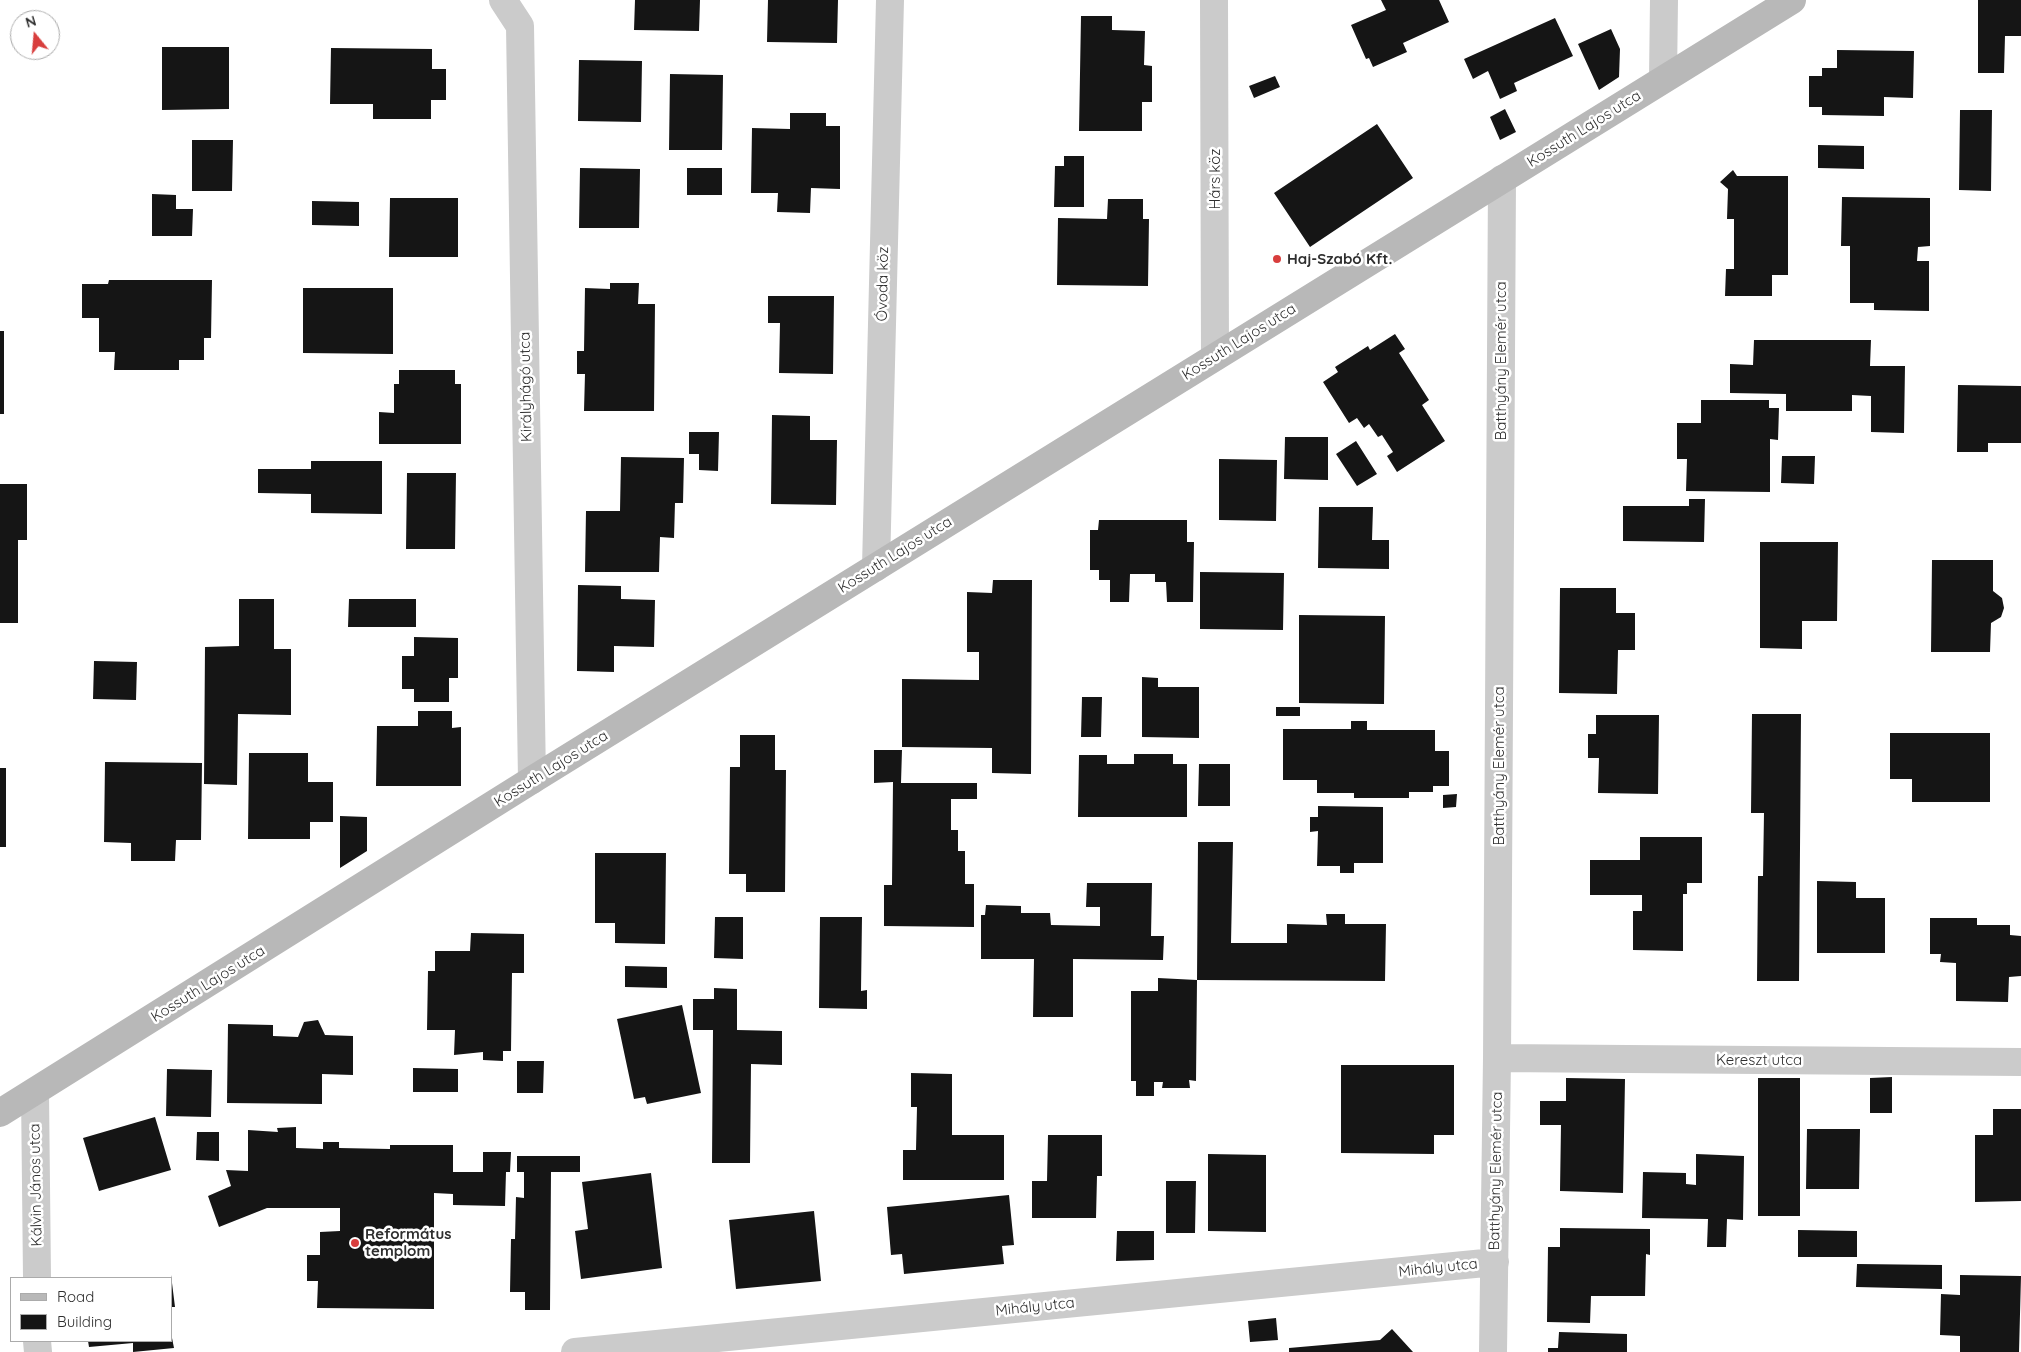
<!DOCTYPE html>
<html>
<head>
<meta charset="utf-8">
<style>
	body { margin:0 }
	#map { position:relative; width:2021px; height:1352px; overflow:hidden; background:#fff; font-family:Quicksand,sans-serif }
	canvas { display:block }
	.legend { position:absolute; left:10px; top:1277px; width:162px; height:65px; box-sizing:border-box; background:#fff; border:1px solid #ababab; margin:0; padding:6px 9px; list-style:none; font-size:15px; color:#2e2e2e }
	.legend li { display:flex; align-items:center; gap:10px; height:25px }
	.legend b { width:25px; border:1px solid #ababab }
	.north { position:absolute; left:10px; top:10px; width:50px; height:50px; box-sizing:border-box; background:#fff; border:1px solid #ababab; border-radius:50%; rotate:343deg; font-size:14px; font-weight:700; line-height:20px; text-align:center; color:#2e2e2e }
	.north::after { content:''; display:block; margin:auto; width:18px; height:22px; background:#d83e3d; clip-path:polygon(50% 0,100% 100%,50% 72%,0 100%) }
</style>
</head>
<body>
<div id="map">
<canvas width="2021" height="1352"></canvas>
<ul class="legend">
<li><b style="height:6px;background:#b8b8b8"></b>Road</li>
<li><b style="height:14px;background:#151515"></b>Building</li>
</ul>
<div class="north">N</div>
</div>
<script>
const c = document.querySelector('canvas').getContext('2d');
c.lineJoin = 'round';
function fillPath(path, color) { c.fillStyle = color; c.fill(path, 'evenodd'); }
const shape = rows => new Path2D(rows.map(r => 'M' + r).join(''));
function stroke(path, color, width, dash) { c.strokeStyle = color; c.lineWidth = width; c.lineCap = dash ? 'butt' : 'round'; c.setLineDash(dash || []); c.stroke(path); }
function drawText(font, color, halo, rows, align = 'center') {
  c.font = font + ' Quicksand,sans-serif'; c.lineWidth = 5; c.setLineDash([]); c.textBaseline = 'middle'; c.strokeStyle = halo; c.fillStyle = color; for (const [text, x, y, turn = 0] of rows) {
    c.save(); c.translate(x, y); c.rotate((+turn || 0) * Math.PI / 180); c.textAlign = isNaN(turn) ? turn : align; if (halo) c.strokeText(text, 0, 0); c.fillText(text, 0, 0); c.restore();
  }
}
const building = shape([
	[635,0,700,0,699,31,634,30],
	[768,0,838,0,837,43,767,42],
	[1381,0,1439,0,1449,22,1403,43,1407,52,1373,67,1369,58,1366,59,1351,25,1386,10],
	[1978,0,2021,0,2021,36,2005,36,2004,73,1978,73],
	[1081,16,1112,16,1112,30,1145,31,1144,65,1152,66,1152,102,1142,102,1142,131,1079,131],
	[1555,18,1573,56,1514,83,1517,91,1500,99,1488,71,1473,79,1464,59],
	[1611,29,1620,49,1619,77,1599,90,1578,44],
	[162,47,229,47,229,109,162,110],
	[331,48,432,49,432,69,446,69,446,100,431,100,431,119,373,119,373,104,330,104],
	[1837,50,1914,51,1913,98,1884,97,1884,116,1822,115,1822,107,1809,107,1809,76,1822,76,1822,68,1837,68],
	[579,60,642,61,641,122,578,121],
	[670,74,723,75,722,150,669,150],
	[1275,76,1280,87,1254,98,1249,86],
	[1505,109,1516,132,1500,140,1490,117],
	[1960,110,1992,110,1991,191,1959,190],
	[790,113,826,113,826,126,840,126,840,189,811,188,810,213,777,212,778,193,751,193,752,128,790,129],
	[1377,124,1413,178,1310,247,1274,193],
	[192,140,233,140,232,191,192,191],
	[1818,145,1864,146,1864,169,1818,168],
	[1064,156,1084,156,1084,207,1054,207,1055,166,1064,166],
	[580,168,640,169,639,228,579,228],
	[687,168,722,168,722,195,687,195],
	[1733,170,1737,176,1788,176,1788,275,1772,275,1772,296,1725,296,1726,269,1734,269,1734,219,1727,219,1728,189,1720,182],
	[152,194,176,195,176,209,193,209,192,236,152,236],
	[1842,197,1930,198,1930,246,1918,247,1917,261,1929,261,1929,311,1874,310,1874,303,1850,303,1850,246,1841,246],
	[390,198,458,198,458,257,389,257],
	[1108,199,1143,199,1143,219,1149,219,1148,286,1057,285,1058,218,1107,219],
	[312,201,359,202,359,226,312,225],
	[109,280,212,280,211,338,204,338,204,360,179,360,179,370,114,370,115,352,99,352,99,318,82,318,82,284,108,284],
	[610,283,639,283,638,304,655,304,654,411,584,411,585,374,577,374,577,351,584,351,585,288,610,289],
	[303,288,393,288,393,354,303,353],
	[768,296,834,296,833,374,779,373,780,323,768,323],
	[0,331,4,331,4,414,0,414],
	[1395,334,1405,349,1399,353,1429,400,1422,405,1445,441,1397,472,1387,456,1393,452,1382,435,1378,437,1369,424,1364,428,1357,418,1349,423,1323,382,1338,372,1335,367,1368,346,1370,350],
	[1754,340,1871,340,1870,366,1905,366,1904,433,1871,432,1871,396,1852,395,1852,411,1786,411,1786,394,1730,393,1730,364,1753,365],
	[399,370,455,370,455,384,461,384,461,444,379,444,379,412,394,413,394,384,399,384],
	[1958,385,2021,386,2021,443,1988,443,1988,452,1957,452],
	[1701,400,1769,400,1769,408,1779,408,1778,440,1770,439,1770,492,1686,491,1687,459,1677,459,1677,423,1701,423],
	[772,415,810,416,810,440,837,440,836,505,771,504],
	[689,432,719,432,718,471,699,470,699,454,689,454],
	[1285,437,1328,437,1328,480,1284,479],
	[1356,441,1377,474,1357,486,1336,454],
	[1782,456,1815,456,1814,484,1781,483],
	[621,457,684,458,683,503,675,503,674,538,660,537,659,572,585,572,586,511,620,511],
	[1219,459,1277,460,1276,521,1219,520],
	[311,461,382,461,382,514,311,513,311,494,258,493,258,469,311,469],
	[407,473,456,473,455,549,406,549],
	[0,484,27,484,27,540,18,540,18,623,0,623],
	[1689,499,1705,499,1704,542,1623,541,1623,506,1689,506],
	[1319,507,1373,507,1372,540,1389,540,1389,569,1318,568],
	[1099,520,1187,520,1187,542,1194,542,1193,602,1167,602,1166,582,1155,582,1155,574,1130,574,1129,602,1110,602,1110,580,1099,580,1099,570,1090,570,1090,530,1098,530],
	[1760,542,1838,542,1837,621,1802,621,1802,649,1760,648],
	[1932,560,1993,560,1993,591,2002,598,2004,608,2001,617,1991,623,1990,652,1931,652],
	[1200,572,1284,573,1283,630,1200,629],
	[993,580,1032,580,1031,774,992,773,992,748,902,747,902,679,979,680,979,652,967,652,967,592,992,593],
	[578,585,621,586,621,599,655,600,654,647,614,646,614,672,577,671],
	[1560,588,1616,588,1616,613,1635,613,1635,650,1618,650,1617,694,1559,693],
	[239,599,274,599,274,649,291,649,291,715,238,714,237,785,204,784,205,647,239,646],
	[349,599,416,599,416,627,348,627],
	[1299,615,1385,616,1384,704,1299,703],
	[414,637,458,638,458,678,449,678,449,702,414,702,414,689,402,689,402,656,414,656],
	[94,661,137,662,136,700,93,699],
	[1142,677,1158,678,1158,687,1199,687,1199,738,1142,737],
	[1082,697,1102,697,1101,737,1081,737],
	[1276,707,1300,707,1300,716,1276,716],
	[418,711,452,711,452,728,461,727,461,786,376,786,377,726,418,726],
	[1752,714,1801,714,1799,981,1757,981,1758,876,1763,876,1764,813,1751,813],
	[1596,715,1659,715,1658,794,1598,793,1599,758,1588,758,1588,734,1596,734],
	[1351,721,1367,721,1367,730,1435,730,1435,751,1449,751,1449,786,1433,786,1433,792,1409,792,1409,798,1354,798,1354,793,1317,793,1317,780,1283,780,1283,729,1351,729],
	[1890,733,1990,733,1990,802,1912,802,1912,779,1890,779],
	[740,735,775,735,775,770,786,770,785,892,746,892,746,874,729,874,730,767,740,767],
	[874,750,902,750,901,783,977,783,977,799,951,799,951,830,958,830,958,851,965,851,965,884,974,884,974,927,884,926,884,885,892,885,893,782,874,783],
	[249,753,308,753,308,782,333,782,333,822,310,822,310,839,248,839],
	[1134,754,1173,754,1173,764,1187,764,1187,817,1078,817,1079,755,1107,755,1107,764,1134,764],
	[105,762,202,763,201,840,176,840,175,861,131,861,131,843,104,842],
	[1199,764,1230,764,1230,806,1198,806],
	[0,768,6,768,6,847,0,847],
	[1457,794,1456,807,1443,808,1443,795],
	[1318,806,1383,807,1383,863,1354,863,1354,873,1340,873,1340,866,1317,866,1318,831,1310,832,1310,817,1318,817],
	[340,816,367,817,367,851,340,868],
	[1640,837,1702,837,1702,883,1687,883,1687,894,1683,894,1683,951,1633,950,1633,911,1642,911,1642,895,1590,895,1590,860,1640,860],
	[1198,842,1233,842,1231,943,1287,943,1287,924,1327,925,1326,914,1345,914,1345,924,1386,924,1385,981,1197,980,1196,1081,1189,1080,1190,1088,1162,1088,1163,1082,1154,1082,1154,1096,1136,1096,1136,1081,1131,1081,1131,991,1158,991,1158,978,1197,980],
	[595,853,666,853,665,944,615,943,615,923,595,923],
	[1817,881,1856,882,1856,898,1885,898,1885,953,1817,953],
	[1087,883,1152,883,1151,936,1164,936,1163,960,1073,959,1073,1017,1033,1017,1034,959,981,959,981,915,985,915,986,905,1021,906,1021,913,1050,913,1051,925,1100,926,1100,907,1086,907],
	[715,917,743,917,743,959,714,958],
	[820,917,862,917,861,991,867,990,867,1009,819,1008],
	[1930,918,1977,918,1977,925,2010,925,2010,935,2021,936,2021,976,2009,977,2008,1002,1956,1001,1956,963,1940,962,1941,954,1930,954],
	[471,933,524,934,524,973,512,973,511,1051,503,1051,503,1061,483,1060,483,1052,454,1055,455,1030,427,1030,428,971,435,971,435,951,470,951],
	[625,966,667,967,667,988,625,987],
	[714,988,737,989,737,1030,782,1031,782,1065,751,1064,750,1163,712,1163,713,1030,693,1030,693,999,714,999],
	[682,1005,701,1093,647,1104,645,1097,634,1099,617,1019],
	[318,1020,325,1035,353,1036,353,1075,322,1074,322,1104,227,1103,228,1024,273,1025,273,1036,298,1037,304,1022],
	[517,1061,544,1061,543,1093,517,1093],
	[1341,1065,1454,1065,1454,1135,1434,1135,1434,1154,1341,1153],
	[413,1068,458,1069,458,1092,413,1092],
	[167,1069,212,1070,211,1117,166,1116],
	[911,1073,952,1074,952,1135,1004,1135,1004,1180,903,1180,903,1150,916,1150,917,1107,911,1107],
	[1892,1077,1892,1113,1870,1113,1870,1078],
	[1566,1078,1625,1079,1623,1193,1560,1191,1561,1125,1540,1125,1540,1101,1566,1101],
	[1758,1078,1800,1078,1800,1216,1758,1216],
	[1993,1109,2021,1109,2021,1201,1975,1202,1975,1135,1993,1135],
	[155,1117,171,1170,99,1191,83,1138],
	[296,1127,296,1148,323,1149,323,1142,339,1142,339,1148,390,1149,390,1145,453,1145,453,1172,483,1172,483,1152,511,1152,510,1172,506,1172,505,1206,453,1205,453,1194,434,1193,434,1309,317,1308,318,1281,307,1281,307,1255,320,1255,320,1232,340,1231,340,1208,267,1208,219,1227,208,1196,231,1186,226,1170,248,1171,248,1130,278,1132,277,1128],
	[1807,1129,1860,1129,1859,1189,1806,1189],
	[197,1132,219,1132,219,1161,196,1160],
	[1048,1135,1102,1135,1102,1176,1097,1176,1096,1218,1032,1218,1032,1181,1047,1181],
	[1208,1154,1266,1155,1266,1232,1208,1231],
	[1696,1154,1744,1156,1743,1220,1727,1219,1726,1247,1707,1247,1708,1219,1642,1218,1643,1172,1686,1173,1686,1184,1696,1185],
	[517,1156,580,1156,580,1172,551,1172,550,1310,525,1310,525,1292,510,1292,511,1239,515,1239,516,1197,524,1198,524,1172,517,1172],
	[651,1173,662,1268,581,1279,575,1231,588,1229,582,1182],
	[1166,1181,1196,1181,1195,1233,1166,1233],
	[1009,1195,1014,1245,1002,1246,1004,1264,904,1274,902,1254,891,1255,887,1207],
	[814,1211,821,1281,736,1289,729,1220],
	[1560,1228,1650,1229,1650,1255,1646,1254,1645,1296,1591,1296,1590,1323,1547,1322,1548,1247,1560,1247],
	[1798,1230,1857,1231,1857,1257,1798,1257],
	[1117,1231,1154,1231,1154,1260,1116,1261],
	[1857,1264,1942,1265,1942,1289,1856,1287],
	[171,1275,175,1307,171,1307],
	[1960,1275,2021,1276,2019,1352,1960,1352,1960,1336,1940,1335,1941,1294,1960,1295],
	[1276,1318,1278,1340,1250,1342,1248,1321],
	[1392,1329,1413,1352,1289,1352,1289,1348,1380,1340],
	[1559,1332,1627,1334,1627,1352,1548,1352,1548,1348,1558,1348],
	[171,1333,174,1348,133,1352,133,1343,89,1347,88,1341,171,1341]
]);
const street = shape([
	[503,0,520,26,532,780],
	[1214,0,1215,357],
	[1663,79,1664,0],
	[876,567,890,0],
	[1497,1058,2021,1062],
	[35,1092,37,1278],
	[37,1341,38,1352],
	[575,1352,1495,1262],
	[1493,1352,1497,1058,1502,179]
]);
const secondary = shape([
	[0,1113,532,780,1792,0]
]);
const markers = [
	[1277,259,5,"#d83e3d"],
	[355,1243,5,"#d83e3d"]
];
const streetNames = [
	["Kossuth Lajos utca",1584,129,-32],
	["Hárs köz",1215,179,-90],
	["Óvoda köz",883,284,-89],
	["Kossuth Lajos utca",1239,342,-32],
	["Batthyány Elemér utca",1501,361,-90],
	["Királyhágó utca",526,387,-91],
	["Kossuth Lajos utca",895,555,-32],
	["Batthyány Elemér utca",1499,766,-90],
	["Kossuth Lajos utca",551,769,-32],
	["Kossuth Lajos utca",208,984,-32],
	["Kereszt utca",1759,1060],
	["Batthyány Elemér utca",1496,1171,-89],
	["Kálvin János utca",36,1185,-91],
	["Mihály utca",1438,1268,-6],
	["Mihály utca",1035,1307,-6]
];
const poiNames = [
	["Haj-Szabó Kft.",1287,259],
	["Református",365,1234],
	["templom",365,1251]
];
fillPath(building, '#151515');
stroke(street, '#cbcbcb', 28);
stroke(secondary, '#b8b8b8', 28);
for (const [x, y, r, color] of markers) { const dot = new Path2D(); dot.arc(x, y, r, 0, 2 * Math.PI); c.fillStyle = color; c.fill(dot); stroke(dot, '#fff', 2); }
drawText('15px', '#2e2e2e', '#fff', streetNames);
drawText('bold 15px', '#2e2e2e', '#fff', poiNames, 'left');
</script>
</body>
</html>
